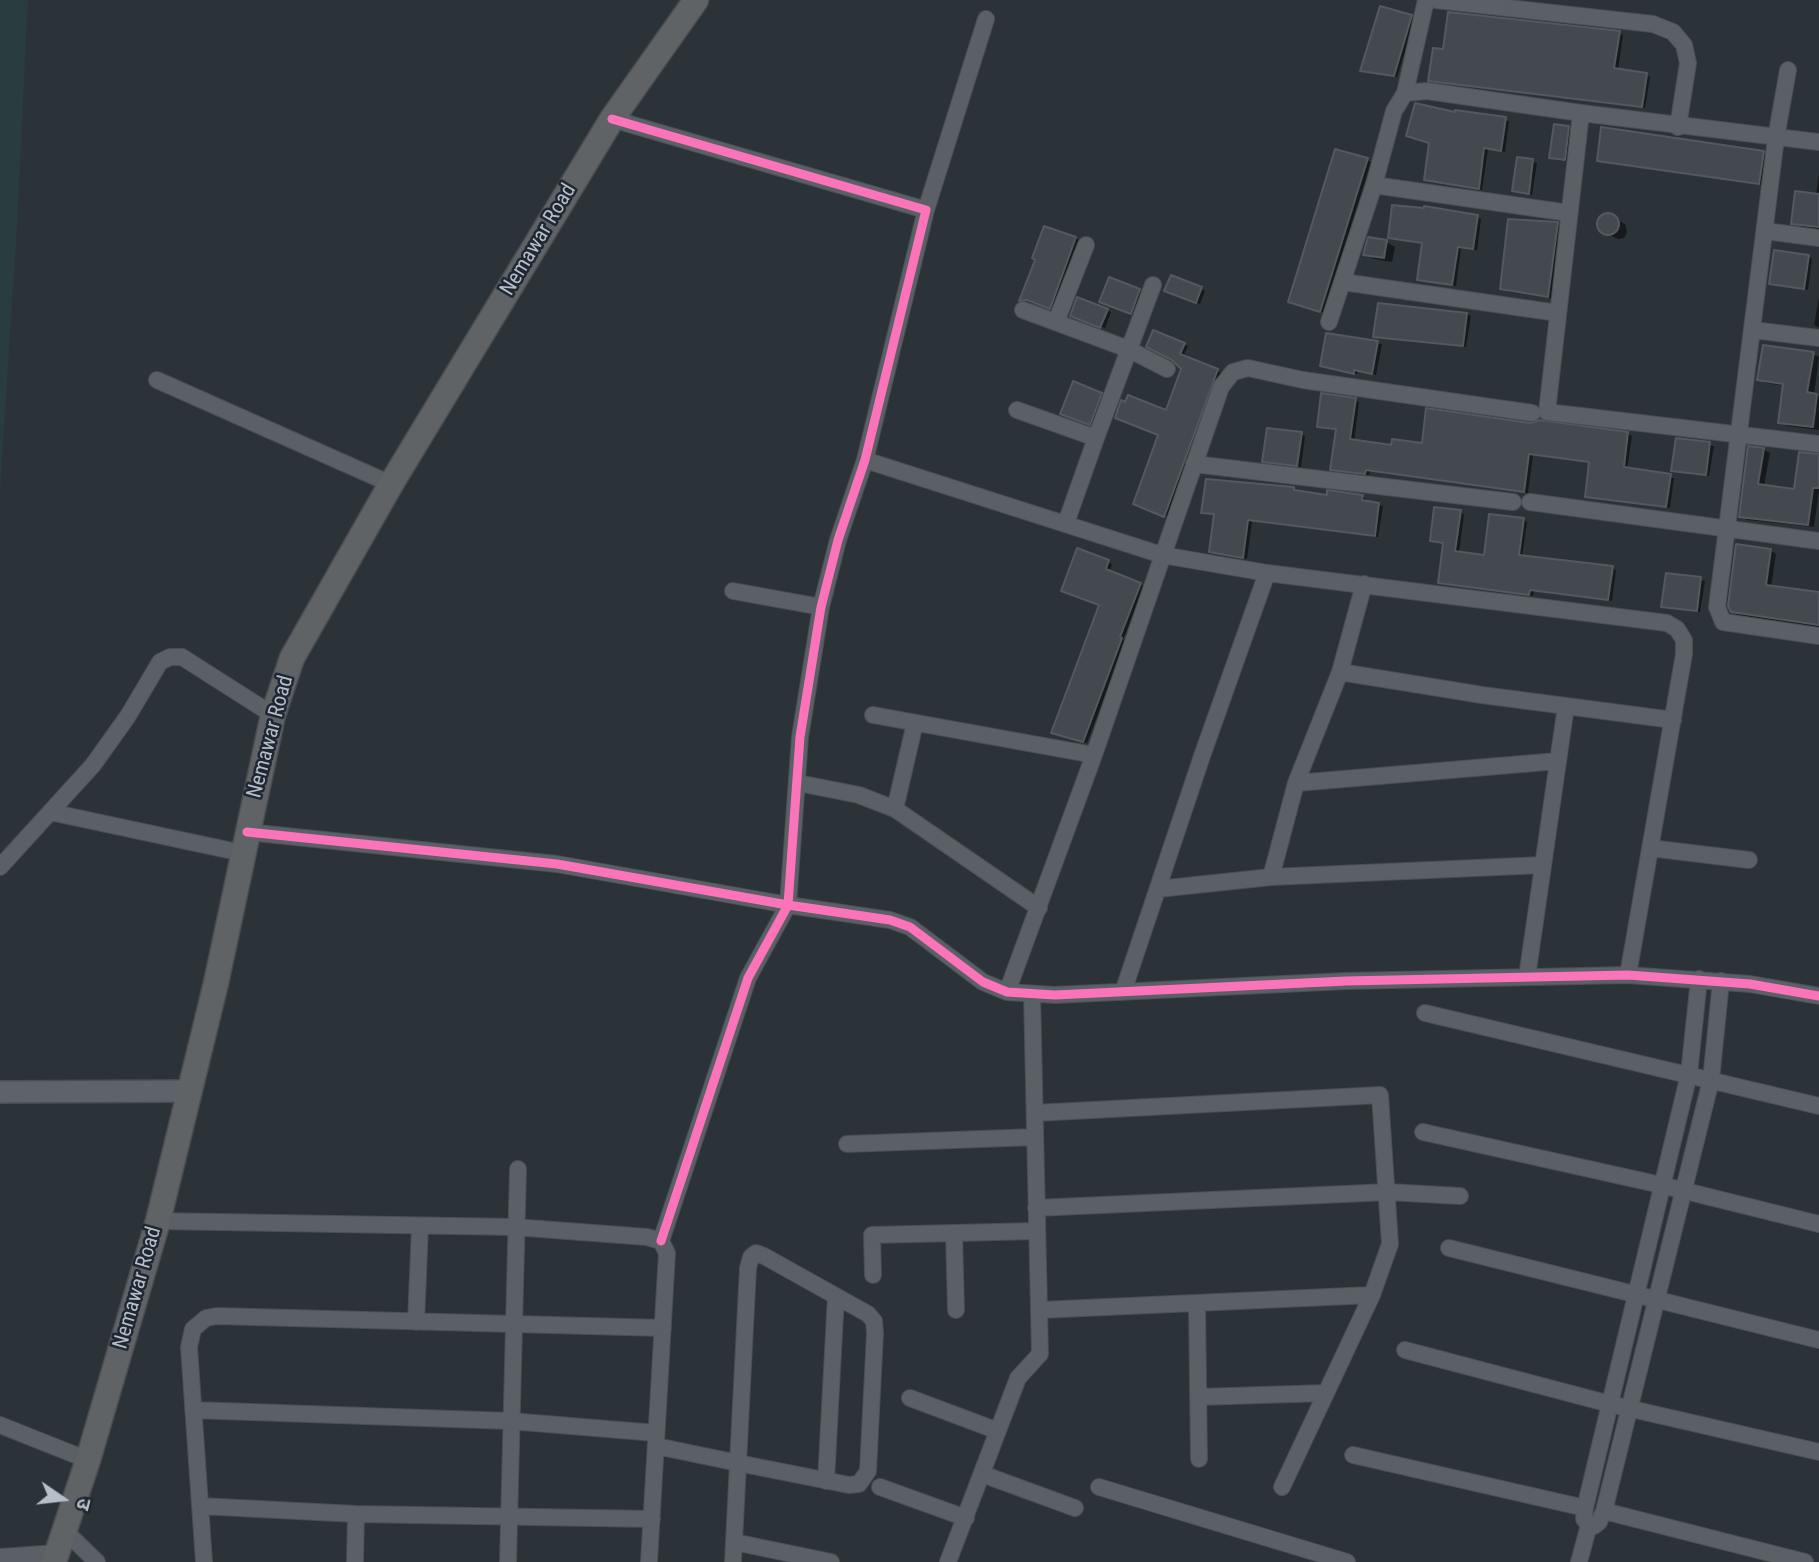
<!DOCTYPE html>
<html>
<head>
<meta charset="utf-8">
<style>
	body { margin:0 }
	#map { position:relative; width:1819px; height:1562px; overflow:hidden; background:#2b3238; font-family:"Roboto Condensed","Noto Sans Devanagari",sans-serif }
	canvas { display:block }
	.north { position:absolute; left:28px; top:1464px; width:70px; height:70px; -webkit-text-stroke:5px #1f2832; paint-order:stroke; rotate:104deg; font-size:19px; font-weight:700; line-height:28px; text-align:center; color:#b6bec8 }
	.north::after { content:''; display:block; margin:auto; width:24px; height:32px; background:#b6bec8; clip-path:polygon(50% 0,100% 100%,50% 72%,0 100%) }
</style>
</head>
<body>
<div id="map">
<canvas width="1819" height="1562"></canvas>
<div class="north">उ</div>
</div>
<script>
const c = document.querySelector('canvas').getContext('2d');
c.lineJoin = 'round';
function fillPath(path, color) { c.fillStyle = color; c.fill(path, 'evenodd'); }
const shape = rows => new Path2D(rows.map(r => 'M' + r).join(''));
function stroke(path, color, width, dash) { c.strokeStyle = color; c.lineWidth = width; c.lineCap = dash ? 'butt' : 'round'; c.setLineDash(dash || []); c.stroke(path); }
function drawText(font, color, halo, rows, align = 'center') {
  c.font = font + ' "Roboto Condensed",sans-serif'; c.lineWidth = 5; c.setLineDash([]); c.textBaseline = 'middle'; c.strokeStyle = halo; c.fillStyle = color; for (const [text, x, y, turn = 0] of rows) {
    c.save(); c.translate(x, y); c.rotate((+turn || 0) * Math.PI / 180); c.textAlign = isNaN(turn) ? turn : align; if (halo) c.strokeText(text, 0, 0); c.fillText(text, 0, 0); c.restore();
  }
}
const green = shape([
	[0,0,28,0,17,226,0,492]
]);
const shadow = shape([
	[1411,17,1415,19,1397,77,1362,71],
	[1619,33,1623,35,1618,70,1645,74,1640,107,1430,80],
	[1648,76,1650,77,1645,108,1643,108],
	[1456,114,1509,121,1505,152,1488,149,1482,190,1426,179],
	[1568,128,1572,130,1569,161,1555,160,1551,157],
	[1763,153,1767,155,1763,185,1598,160],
	[1518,159,1537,163,1532,195,1514,190],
	[1367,160,1371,162,1324,313,1294,304,1290,302],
	[1819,173,1819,229,1798,226,1793,223,1816,195],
	[1607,215,1625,224,1627,232,1624,238,1618,239,1602,232,1600,226,1602,218],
	[1477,217,1481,219,1477,250,1461,248,1456,286,1419,279,1424,244,1389,238],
	[1557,224,1564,228,1555,299,1509,292,1502,289],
	[1075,238,1079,240,1054,310,1021,300],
	[1386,242,1395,247,1392,262,1374,259,1365,254],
	[1808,256,1812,259,1808,290,1771,283],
	[1172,277,1205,291,1200,304,1170,292],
	[1110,280,1143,293,1135,315,1105,303],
	[1819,297,1819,328,1814,325],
	[1107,310,1111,312,1105,328,1075,317],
	[1467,314,1471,316,1466,347,1375,336],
	[1328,335,1382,344,1376,375,1358,371,1357,374,1322,365],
	[1184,344,1188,346,1183,357,1221,373,1169,517,1139,506,1183,369,1173,359],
	[1813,354,1819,357,1814,395,1819,396,1819,430,1787,426,1780,422,1785,386,1766,383,1759,379],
	[1101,394,1105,397,1094,425,1065,415],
	[1356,400,1359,402,1354,442,1393,447,1423,445,1540,422,1628,434,1632,436,1627,470,1674,478,1670,508,1590,498,1586,496,1591,463,1533,455,1528,493,1370,471,1369,475,1336,471,1332,469,1338,430,1319,426],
	[1301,434,1305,436,1301,467,1264,461],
	[1677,440,1714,446,1709,476,1673,470],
	[1764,450,1770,453,1764,486,1796,492,1819,456,1819,490,1814,527,1747,520,1741,516],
	[1294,488,1297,493,1328,497,1362,496,1366,499,1365,502,1383,506,1378,537,1252,521,1247,559,1210,551,1215,515,1203,512],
	[1460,512,1464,514,1459,553,1485,557,1524,520,1527,522,1522,557,1613,568,1616,570,1612,601,1534,591,1533,596,1439,582,1445,544,1432,540],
	[1770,550,1776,554,1771,587,1819,592,1819,627,1738,615,1732,611],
	[1108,562,1112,564,1109,572,1144,586,1123,640,1125,642,1087,743,1056,734,1101,605,1067,592],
	[1668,575,1705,581,1700,612,1663,606]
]);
const building = shape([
	[1380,6,1412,15,1394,76,1360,71,1380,6],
	[1448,12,1620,31,1614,68,1647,73,1642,107,1428,81,1433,48,1443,49,1448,12],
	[1415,103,1455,112,1455,110,1506,117,1501,151,1484,148,1479,189,1424,180,1429,143,1406,136,1415,103],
	[1554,124,1569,126,1565,160,1549,158,1554,124],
	[1601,127,1764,151,1759,184,1597,161,1601,127],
	[1335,149,1368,158,1320,312,1288,302,1335,149],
	[1517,157,1533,159,1529,194,1512,191,1517,157],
	[1795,191,1819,194,1819,227,1791,224,1795,191],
	[1392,205,1424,208,1424,206,1478,215,1473,249,1458,247,1452,285,1417,280,1422,243,1388,238,1392,205],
	'1597 224a11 11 0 1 1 22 0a11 11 0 1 1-22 0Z',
	[1508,219,1558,222,1548,297,1500,289,1508,219],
	[1044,226,1076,237,1050,309,1027,300,1019,301,1035,260,1032,258,1044,226],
	[1368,237,1387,240,1384,258,1363,255,1368,237],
	[1774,250,1809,255,1804,289,1769,284,1774,250],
	[1171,275,1202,287,1196,303,1164,291,1171,275],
	[1109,277,1140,289,1131,314,1099,302,1109,277],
	[1077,297,1108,309,1100,328,1070,316,1077,297],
	[1378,303,1467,313,1463,346,1373,337,1378,303],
	[1153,330,1185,343,1180,354,1218,369,1164,517,1133,504,1158,435,1115,418,1121,400,1125,402,1128,395,1166,410,1181,369,1172,360,1146,347,1153,330],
	[1326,333,1378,341,1372,374,1354,370,1354,374,1320,366,1326,333],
	[1763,345,1814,352,1807,392,1817,394,1813,427,1778,423,1783,384,1757,380,1763,345],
	[1073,381,1102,393,1090,425,1060,414,1073,381],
	[1321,393,1356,398,1350,439,1391,445,1392,439,1422,443,1426,408,1530,423,1540,420,1628,432,1624,467,1671,474,1666,507,1585,497,1589,462,1529,454,1524,492,1366,470,1365,474,1330,470,1336,429,1317,427,1321,393],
	[1267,428,1302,432,1297,466,1262,462,1267,428],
	[1676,438,1710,442,1706,475,1671,471,1676,438],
	[1748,446,1764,448,1758,484,1794,489,1799,452,1819,454,1819,488,1813,488,1808,525,1739,517,1748,446],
	[1206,479,1294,487,1294,490,1327,495,1327,490,1363,495,1362,500,1379,503,1375,536,1248,520,1243,558,1209,552,1214,514,1201,513,1206,479],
	[1434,507,1461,510,1455,551,1484,555,1489,514,1524,518,1519,555,1613,566,1608,600,1530,590,1529,595,1438,583,1443,543,1430,541,1434,507],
	[1736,544,1771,549,1766,585,1819,592,1819,625,1731,612,1728,606,1736,544],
	[1077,548,1109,560,1106,569,1141,583,1120,637,1122,638,1083,742,1051,733,1099,605,1061,591,1077,548],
	[1666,573,1701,577,1697,611,1661,607,1666,573]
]);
const minor = shape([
	[1436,0,1653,24,1673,32,1684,45,1688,63,1678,127],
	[1788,70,1776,138,1717,607,1723,622,1819,636],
	[1405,93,1426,0],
	[1581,113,1819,142],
	[612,119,926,210,865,460,838,540,821,607,800,737,788,905,748,978,661,1241],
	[1374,185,1569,213],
	[926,210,986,19],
	[1765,231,1819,238],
	[1343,282,1558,313],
	[1023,310,1128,349,1167,369],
	[1056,322,1086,245],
	[1329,322,1374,185,1394,111,1405,93,1427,91,1581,113,1547,412,1819,444],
	[1753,330,1819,338],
	[157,380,391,484],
	[1017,410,1096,438],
	[865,460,1162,555,1267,573,1667,623,1677,629,1684,640,1684,654,1628,975],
	[1194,464,1513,502],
	[1530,502,1819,541],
	[1066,523,1096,438,1153,285],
	[733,591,821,607],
	[1340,672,1482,695,1673,720],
	[873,715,1094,755],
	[798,783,859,795,895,809,1039,908],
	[1296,783,1558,761],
	[895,809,915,723],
	[50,812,242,853],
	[247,832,557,864,788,905,890,920,910,927,983,982,1007,992,1055,995,1346,981,1628,975,1750,984,1819,996],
	[1650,848,1749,860],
	[0,867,93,765,128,716,160,662,170,657,182,657,273,715],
	[1271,877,1296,783,1340,672,1364,584],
	[1158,889,1271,877,1543,865],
	[1527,977,1566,706],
	[1699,979,1689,1074,1585,1508,1584,1519,1589,1525,1594,1526,1599,1522,1604,1511,1711,1080,1721,981],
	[1007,992,1094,755,1221,387,1233,372,1248,368,1303,380,1532,413],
	[1123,992,1202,756,1267,573],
	[1425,1013,1819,1106],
	[1035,1113,1380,1095,1390,1244,1372,1295,1282,1487],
	[1423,1132,1661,1185,1819,1224],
	[847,1144,1035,1137],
	[1036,1208,1388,1192,1460,1196],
	[158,1221,514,1227,647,1237,661,1241,667,1253,649,1562],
	[954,1233,956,1310],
	[1449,1248,1819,1340],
	[873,1275,872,1235,1037,1231],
	[1197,1304,1199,1459],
	[1040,1310,1372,1295],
	[416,1322,420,1226],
	[1405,1350,1610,1404,1819,1452],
	[1198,1397,1326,1393],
	[910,1398,998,1431],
	[193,1410,510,1421,656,1433],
	[0,1425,88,1460],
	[656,1446,738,1463,849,1485,859,1484,868,1471,875,1333,874,1321,868,1314,764,1256,756,1253,751,1257,748,1268,738,1463,733,1562],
	[1353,1455,1585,1508],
	[982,1474,1075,1508],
	[826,1481,836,1296],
	[880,1487,966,1518],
	[1099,1487,1347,1562],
	[200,1506,356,1514,652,1519],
	[1604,1511,1805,1562],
	[65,1531,97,1562],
	[734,1542,831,1562],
	[0,1557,57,1553],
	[204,1562,189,1347,193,1329,206,1318,217,1316,663,1328],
	[355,1562,356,1514],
	[508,1562,518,1169],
	[948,1562,1018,1378,1040,1354,1032,994],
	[1579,1562,1589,1525]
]);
const major = shape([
	[0,1092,191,1091]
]);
const highway = shape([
	[54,1562,88,1460,158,1221,216,983,273,715,292,658,391,484,612,119,696,0]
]);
const cycleway = shape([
	[612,119,926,210,865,460,838,540,821,607,800,737,788,905,748,978,661,1241],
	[247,832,557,864,788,905,890,920,910,927,983,982,1007,992,1055,995,1346,981,1628,975,1750,984,1819,996]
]);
const streetNames = [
	["Nemawar Road",539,240,-59],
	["Nemawar Road",271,737,-75],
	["Nemawar Road",138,1288,-74]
];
fillPath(green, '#293d3e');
fillPath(shadow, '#0007');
fillPath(building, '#43494e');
stroke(building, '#53595f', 2);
stroke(minor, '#494e53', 18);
stroke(major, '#494e55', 24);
stroke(highway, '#484e53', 27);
stroke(minor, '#5b6066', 16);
stroke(major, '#5d6368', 21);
stroke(highway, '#606366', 24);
stroke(cycleway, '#fb73b8', 9);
drawText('21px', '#b6bec8', '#1f2832', streetNames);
</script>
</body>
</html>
